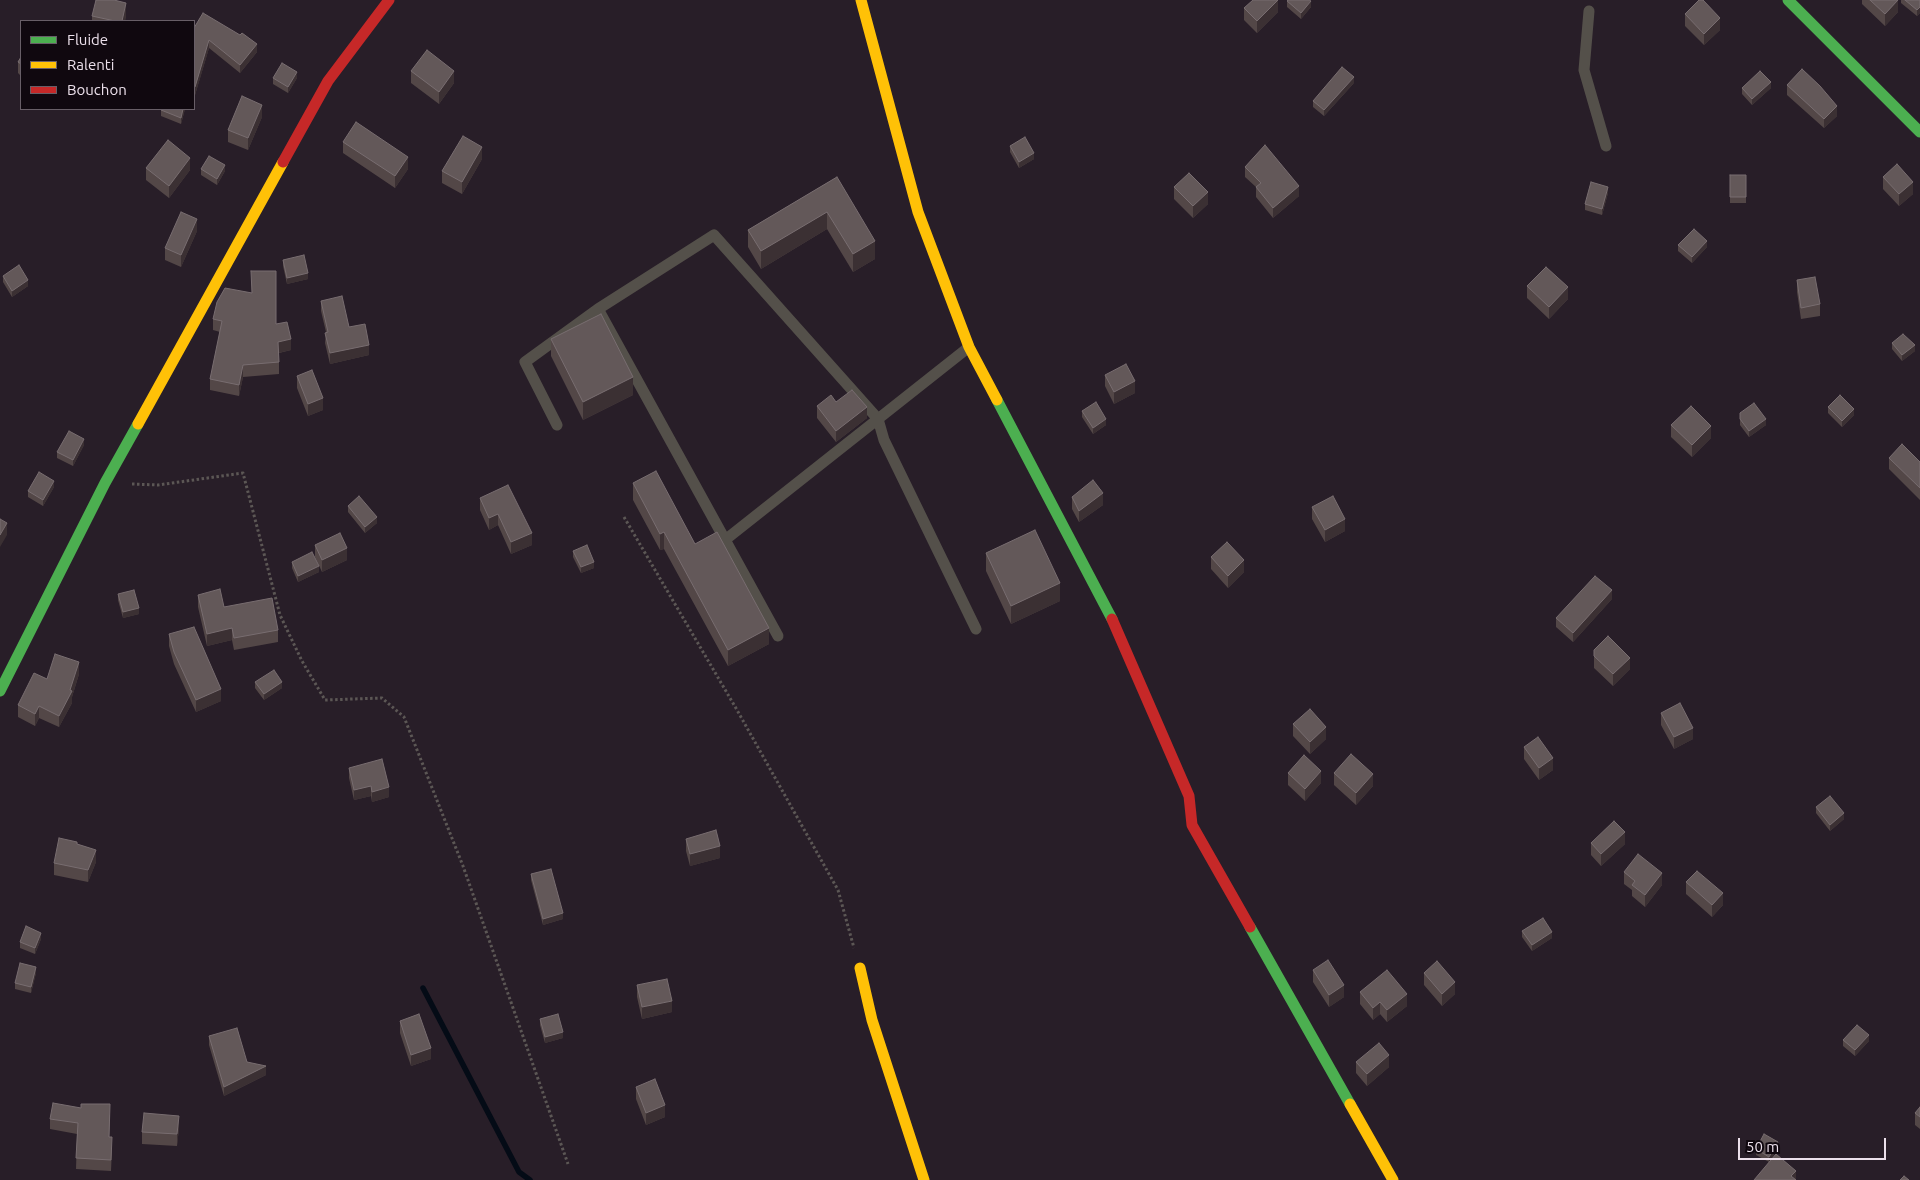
<!DOCTYPE html>
<html>
<head>
<meta charset="utf-8">
<style>
	body { margin:0 }
	#map { position:relative; width:1920px; height:1180px; overflow:hidden; background:#281e28; font-family:Ubuntu,sans-serif }
	canvas { display:block }
	.legend { position:absolute; left:20px; top:20px; width:175px; height:90px; box-sizing:border-box; background:#10080f; border:1px solid #685e67; margin:0; padding:6px 9px; list-style:none; font-size:15px; color:#ece0eb }
	.legend li { display:flex; align-items:center; gap:10px; height:25px }
	.legend b { width:25px; border:1px solid #685e67 }
	.scale { position:absolute; left:1738px; top:1138px; width:148px; height:22px; box-sizing:border-box; border:2px solid #ece0eb; border-top:0; padding-left:6px; font-size:15px; line-height:18px; white-space:nowrap; color:#ece0eb; -webkit-text-stroke:4px #10080f; paint-order:stroke }
</style>
</head>
<body>
<div id="map">
<canvas width="1920" height="1180"></canvas>
<ul class="legend">
<li><b style="height:6px;background:#4caf50"></b>Fluide</li>
<li><b style="height:6px;background:#ffc107"></b>Ralenti</li>
<li><b style="height:6px;background:#c62828"></b>Bouchon</li>
</ul>
<div class="scale">50 m</div>
</div>
<script>
const c = document.querySelector('canvas').getContext('2d');
c.lineJoin = 'round';
const shape = rows => new Path2D(rows.map(r => 'M' + r).join(''));
function stroke(path, color, width, dash) { c.strokeStyle = color; c.lineWidth = width; c.lineCap = dash ? 'butt' : 'round'; c.setLineDash(dash || []); c.stroke(path); }
function fillPath(path, color) { c.fillStyle = color; c.fill(path, 'evenodd'); }
const stream = shape([
	[423,988,519,1172,530,1180]
]);
const path = shape([
	[132,484,158,485,243,473,280,615,302,661,325,700,382,698,404,717,463,866,568,1164],
	[624,517,737,710,838,890,854,948]
]);
const lane = shape([
	[1589,11,1584,70,1606,146],
	[598,309,778,636],
	[557,425,525,362,598,309,714,235,878,419,884,440,976,629],
	[725,540,969,347]
]);
const fast = shape([
	[1788,0,1920,132],
	[997,400,1112,619],
	[0,691,105,483,138,424],
	[1250,927,1350,1104]
]);
const slow = shape([
	[861,0,918,212,969,347,997,400],
	[138,424,283,162],
	[860,968,872,1020,924,1180],
	[1350,1104,1393,1180]
]);
const jam = shape([
	[283,162,328,81,389,0],
	[1112,619,1189,796,1192,825,1250,927]
]);
const wall = shape([
	[116,0,126,15,125,21,92,21,92,16],
	[1862,0,1898,0,1898,12,1885,26,1862,4],
	[1901,0,1920,0,1920,13,1917,16,1901,3],
	[1287,1,1311,7,1301,19,1287,7],
	[1244,8,1278,12,1257,33,1244,20],
	[1685,14,1720,30,1704,45,1685,26],
	[194,28,257,52,240,73,209,48,195,95,194,95],
	[21,57,21,76,18,73,18,62],
	[411,71,454,83,439,104,411,83],
	[273,78,297,78,288,93,273,84],
	[1354,83,1324,116,1313,107,1313,101],
	[1787,85,1837,116,1824,128,1787,95],
	[1742,88,1771,88,1752,105,1742,94],
	[185,109,181,124,161,116,161,110],
	[262,117,248,150,228,142,228,130],
	[343,142,408,169,395,188,343,153],
	[1010,146,1034,159,1019,168,1010,152],
	[482,159,462,194,442,183,442,171],
	[1245,167,1299,196,1273,218,1256,197,1256,187,1245,177],
	[146,168,190,170,169,198,146,180],
	[201,169,225,171,217,185,201,175],
	[1730,175,1746,175,1746,203,1730,203],
	[837,177,875,259,853,272,827,229,761,269,748,247,748,230],
	[1883,177,1913,194,1899,206,1883,189],
	[1174,187,1208,204,1193,218,1174,199],
	[1608,193,1602,215,1585,210,1585,204],
	[197,231,181,267,165,260,165,248],
	[1678,245,1707,247,1692,263,1678,251],
	[283,260,308,279,287,284,283,266],
	[3,276,28,286,12,297,3,282],
	[1797,280,1820,304,1820,316,1801,319,1797,292],
	[1527,286,1568,299,1549,319,1527,298],
	[321,301,349,327,369,355,330,364,325,343,326,332,321,311],
	[213,319,276,324,291,350,279,353,279,374,243,377,239,396,210,390,210,379,220,332,213,330],
	[551,339,633,395,583,420,551,356],
	[1892,343,1915,351,1902,361,1892,349],
	[1105,375,1135,393,1114,404,1105,386],
	[297,376,323,410,308,416,297,388],
	[836,402,867,418,836,442,817,418,817,406],
	[1828,407,1854,415,1842,427,1828,413],
	[1082,411,1106,425,1093,434,1082,417],
	[1740,413,1766,425,1749,437,1740,425],
	[1671,425,1711,438,1692,457,1671,437],
	[84,445,73,466,57,458,57,452],
	[1889,458,1920,462,1920,500,1889,469],
	[633,483,695,544,769,644,728,666,664,549,660,550,633,500],
	[54,487,43,506,28,497,28,491],
	[1072,497,1103,505,1079,522,1072,509],
	[480,498,532,545,511,554,498,525,489,530,480,510],
	[348,506,377,523,365,533,348,512],
	[1312,507,1345,531,1325,542,1312,519],
	[315,545,347,560,322,572,315,557],
	[573,551,594,568,581,573,573,557],
	[986,553,1060,601,1011,624,986,571],
	[1211,557,1244,572,1228,588,1211,569],
	[292,562,319,572,298,582,292,568],
	[118,594,139,614,123,618,118,600],
	[198,595,278,630,278,642,234,650,232,640,207,646,198,607],
	[1612,599,1573,642,1556,627,1556,618],
	[169,634,221,701,196,712,174,664,169,646],
	[1594,650,1630,669,1613,686,1594,668],
	[79,674,72,697,72,703,59,727,39,718,35,726,18,717,18,705,47,679],
	[255,682,282,688,264,700,255,688],
	[1661,713,1693,739,1674,749,1661,725],
	[1293,724,1326,739,1310,754,1293,736],
	[1524,747,1553,770,1539,780,1524,759],
	[349,768,389,797,372,802,371,796,354,800,349,778],
	[1288,773,1321,783,1305,801,1288,785],
	[1334,773,1373,786,1356,805,1334,785],
	[1816,807,1844,819,1830,831,1816,813],
	[686,839,720,858,690,866,686,851],
	[1591,843,1625,844,1601,866,1591,855],
	[77,844,96,862,88,882,54,875,54,863],
	[1624,872,1662,885,1645,907,1632,896,1632,890,1624,884],
	[531,874,563,919,543,925,531,880],
	[1686,882,1723,905,1712,917,1686,894],
	[1522,931,1552,938,1532,951,1522,937],
	[41,939,35,954,20,948,20,942],
	[1313,970,1344,997,1329,1007,1313,982],
	[36,973,31,993,15,989,15,983],
	[1424,973,1455,994,1442,1006,1424,985],
	[637,985,672,1012,642,1019,637,997],
	[1360,992,1407,1006,1387,1022,1380,1014,1373,1020,1360,1004],
	[540,1019,563,1038,545,1043,540,1025],
	[400,1021,431,1059,411,1066,400,1033],
	[209,1036,266,1075,224,1096,209,1045],
	[1843,1040,1869,1041,1855,1056,1843,1046],
	[1356,1062,1389,1067,1367,1086,1356,1073],
	[636,1087,665,1117,646,1125,636,1099],
	[1920,1107,1920,1129,1915,1125,1915,1113],
	[110,1115,109,1137,112,1148,111,1171,76,1169,77,1134,50,1129,50,1119],
	[179,1128,177,1146,142,1144,142,1132],
	[1778,1148,1769,1162,1756,1155,1756,1149]
]);
const shadedWall = shape([
	[1278,0,1278,12,1257,33,1257,21],
	[1898,0,1898,12,1885,26,1885,14],
	[1311,1,1311,7,1301,19,1301,13],
	[126,3,126,15,125,21,122,21],
	[1920,7,1920,13,1917,16,1917,10],
	[1720,18,1720,30,1704,45,1704,34],
	[209,40,209,48,195,95,195,87],
	[257,44,257,52,240,73,240,65],
	[454,71,454,83,439,104,439,92],
	[297,72,297,78,288,93,288,87],
	[1354,77,1354,83,1324,116,1324,110],
	[1771,82,1771,88,1752,105,1752,99],
	[262,105,262,117,248,150,248,138],
	[1837,106,1837,116,1824,128,1824,119],
	[183,109,185,109,181,124,181,118],
	[482,147,482,159,462,194,462,182],
	[1034,153,1034,159,1019,168,1019,162],
	[408,157,408,169,395,188,395,176],
	[190,158,190,170,169,198,169,186],
	[225,165,225,171,217,185,217,179],
	[1913,182,1913,194,1899,206,1899,194],
	[1299,186,1299,196,1273,218,1273,208],
	[1608,187,1608,193,1602,215,1602,209],
	[1208,192,1208,204,1193,218,1193,206],
	[827,212,827,229,761,269,761,251],
	[197,219,197,231,181,267,181,255],
	[875,241,875,259,853,272,853,254],
	[1707,241,1707,247,1692,263,1692,257],
	[308,273,308,279,287,284,287,278],
	[28,280,28,286,12,297,12,291],
	[1568,287,1568,299,1549,319,1549,307],
	[291,339,291,350,278,353,278,342],
	[369,345,369,355,330,364,330,353],
	[1915,345,1915,351,1902,361,1902,355],
	[243,365,243,377,239,396,239,385],
	[633,377,633,395,583,420,583,402],
	[1135,381,1135,393,1114,404,1114,392],
	[323,398,323,410,308,416,308,404],
	[867,407,867,418,836,442,836,431],
	[1854,409,1854,415,1842,427,1842,421],
	[1106,419,1106,425,1093,434,1093,428],
	[1766,419,1766,425,1749,437,1749,431],
	[1711,426,1711,438,1692,457,1692,445],
	[84,439,84,445,73,466,73,460],
	[54,481,54,487,43,506,43,500],
	[1103,493,1103,505,1079,522,1079,511],
	[498,514,498,525,489,530,489,518],
	[377,517,377,523,365,533,365,527],
	[1345,519,1345,531,1325,542,1325,530],
	[7,523,7,535,0,547,0,535],
	[664,532,664,549,660,550,660,534],
	[532,533,532,545,511,554,511,542],
	[347,548,347,560,322,572,322,560],
	[1244,560,1244,572,1228,588,1228,576],
	[594,562,594,568,581,573,581,567],
	[319,566,319,572,298,582,298,576],
	[1060,583,1060,601,1011,624,1011,606],
	[1612,590,1612,599,1573,642,1573,633],
	[139,608,139,614,123,618,123,612],
	[232,628,232,640,207,646,207,634],
	[769,628,769,644,728,666,728,650],
	[1630,658,1630,669,1613,686,1613,674],
	[79,662,79,674,72,697,72,703,59,727,59,716,70,690],
	[282,682,282,688,264,700,264,694],
	[221,689,221,701,196,712,196,700],
	[39,706,39,718,35,726,35,714],
	[1326,727,1326,739,1310,754,1310,742],
	[1693,728,1693,739,1674,749,1674,737],
	[1553,758,1553,770,1539,780,1539,768],
	[1321,771,1321,783,1305,801,1305,789],
	[1373,774,1373,786,1356,805,1356,793],
	[371,786,371,796,354,800,354,790],
	[389,787,389,797,372,802,372,792],
	[1844,813,1844,819,1830,831,1830,825],
	[1625,832,1625,844,1601,866,1601,854],
	[720,846,720,858,690,866,690,854],
	[96,850,96,862,88,882,88,870],
	[1662,873,1662,885,1645,907,1645,895],
	[1723,893,1723,905,1712,917,1712,905],
	[563,913,563,919,543,925,543,919],
	[1552,932,1552,938,1532,951,1532,945],
	[41,933,41,939,35,954,35,948],
	[36,967,36,973,31,993,31,987],
	[1455,982,1455,994,1442,1006,1442,994],
	[1344,985,1344,997,1329,1007,1329,995],
	[1407,994,1407,1006,1387,1022,1387,1010],
	[672,1001,672,1012,642,1019,642,1007],
	[1380,1002,1380,1014,1373,1020,1373,1008],
	[563,1032,563,1038,545,1043,545,1037],
	[1869,1035,1869,1041,1855,1056,1855,1050],
	[431,1048,431,1059,411,1066,411,1055],
	[1389,1055,1389,1067,1367,1086,1367,1074],
	[266,1066,266,1075,224,1096,224,1087],
	[665,1105,665,1117,646,1125,646,1113],
	[179,1116,179,1128,177,1146,177,1134],
	[1778,1142,1778,1148,1769,1163,1769,1157],
	[1796,1171,1796,1180,1791,1176]
]);
const building = shape([
	[96,0,114,0,126,3,122,21,115,21,92,16,96,0],
	[1253,0,1278,0,1257,21,1244,8,1253,0],
	[1288,0,1309,0,1311,1,1301,13,1287,1,1288,0],
	[1699,0,1703,0,1720,18,1704,34,1685,14,1699,0],
	[1870,0,1898,0,1885,14,1870,0],
	[1905,0,1920,0,1920,7,1917,10,1905,0],
	[203,13,240,35,242,33,257,44,240,65,209,40,195,87,194,87,194,28,203,13],
	[427,50,454,71,439,92,411,71,427,50],
	[21,57,21,64,18,62,21,57],
	[282,63,297,72,288,87,273,78,282,63],
	[1342,67,1354,77,1324,110,1313,101,1342,67],
	[1802,69,1820,86,1837,106,1824,119,1787,85,1802,69],
	[1760,71,1771,82,1752,99,1742,88,1760,71],
	[242,96,262,105,248,138,228,130,242,96],
	[161,109,183,109,181,118,161,110,161,109],
	[356,122,408,157,395,176,343,142,356,122],
	[463,136,482,147,462,182,442,171,463,136],
	[1025,137,1034,153,1019,162,1010,146,1025,137],
	[168,140,190,158,169,186,146,168,168,140],
	[1265,145,1299,186,1273,208,1256,187,1261,183,1245,167,1265,145],
	[209,156,225,165,217,179,201,169,209,156],
	[1897,164,1913,182,1899,194,1883,177,1897,164],
	[1189,173,1208,192,1193,206,1174,187,1189,173],
	[1730,175,1746,175,1746,197,1730,197,1730,175],
	[837,177,875,241,853,254,827,212,761,251,748,230,837,177],
	[1591,182,1608,187,1602,209,1585,204,1591,182],
	[181,212,197,219,181,255,165,248,181,212],
	[1694,229,1707,241,1692,257,1678,245,1694,229],
	[304,255,308,273,287,278,283,260,304,255],
	[19,265,28,280,12,291,3,276,19,265],
	[1546,267,1568,287,1549,307,1527,286,1546,267],
	[251,271,276,271,276,324,287,322,291,339,278,342,279,362,243,365,239,385,210,379,222,321,213,319,217,302,225,288,252,293,251,271],
	[1815,277,1820,304,1801,308,1797,280,1815,277],
	[342,296,349,327,365,324,369,345,330,353,325,333,328,332,321,301,342,296],
	[601,314,633,377,583,402,551,339,601,314],
	[1903,334,1915,345,1902,355,1892,343,1903,334],
	[1126,364,1135,381,1114,392,1105,375,1126,364],
	[312,370,323,398,308,404,297,376,312,370],
	[852,390,867,407,836,431,817,406,831,395,836,402,852,390],
	[1840,395,1854,409,1842,421,1828,407,1840,395],
	[1096,402,1106,419,1093,428,1082,411,1096,402],
	[1754,403,1766,419,1749,431,1740,419,1740,413,1754,403],
	[1691,406,1711,426,1692,445,1671,425,1691,406],
	[69,431,84,439,73,460,57,452,69,431],
	[1902,444,1920,462,1920,488,1889,458,1902,444],
	[656,471,695,544,717,532,769,628,728,650,664,532,660,534,633,483,656,471],
	[39,472,54,481,43,500,28,491,39,472],
	[1093,480,1103,493,1079,511,1072,497,1093,480],
	[508,485,532,533,511,542,498,514,489,518,480,498,508,485],
	[359,496,377,517,365,527,348,506,359,496],
	[1333,496,1345,519,1325,530,1312,507,1333,496],
	[0,519,7,523,0,535,0,519],
	[1035,530,1060,583,1011,606,986,553,1035,530],
	[340,533,347,548,322,560,315,545,340,533],
	[1227,542,1244,560,1228,576,1211,557,1227,542],
	[587,545,594,562,581,567,573,551,587,545],
	[312,552,319,566,298,576,292,562,312,552],
	[1595,576,1612,590,1573,633,1556,618,1595,576],
	[220,589,224,607,272,598,278,630,234,638,232,628,207,634,198,595,220,589],
	[134,590,139,608,123,612,118,594,134,590],
	[194,627,221,689,196,700,174,652,169,634,194,627],
	[1608,636,1630,658,1613,674,1594,656,1594,650,1608,636],
	[55,654,79,662,70,690,72,691,59,716,39,706,35,714,18,705,34,673,47,679,55,654],
	[274,670,282,682,264,694,255,682,274,670],
	[1680,703,1693,728,1674,737,1661,713,1680,703],
	[1310,709,1326,727,1310,742,1293,724,1310,709],
	[1538,737,1553,758,1539,768,1524,747,1538,737],
	[1351,754,1373,774,1356,793,1334,773,1351,754],
	[1304,755,1321,771,1305,789,1288,773,1304,755],
	[382,759,389,787,372,792,371,786,354,790,349,768,382,759],
	[1830,796,1844,813,1830,825,1816,807,1830,796],
	[1614,821,1625,832,1601,854,1591,843,1614,821],
	[716,830,720,846,690,854,686,839,716,830],
	[59,838,77,842,77,844,96,850,88,870,54,863,59,838],
	[1638,854,1662,873,1645,895,1632,885,1635,881,1624,872,1638,854],
	[551,869,563,913,543,919,531,874,551,869],
	[1697,871,1723,893,1712,905,1686,882,1697,871],
	[1543,918,1552,932,1532,945,1522,931,1543,918],
	[26,926,41,933,35,948,20,942,26,926],
	[1328,960,1344,985,1329,995,1313,970,1328,960],
	[1437,961,1455,982,1442,994,1424,973,1437,961],
	[20,963,36,967,31,987,15,983,20,963],
	[1387,970,1407,994,1387,1010,1380,1002,1373,1008,1360,992,1387,970],
	[667,979,672,1001,642,1007,637,985,667,979],
	[419,1014,431,1048,411,1055,400,1021,419,1014],
	[558,1014,563,1032,545,1037,540,1019,558,1014],
	[1857,1025,1869,1035,1855,1050,1843,1040,1857,1025],
	[237,1028,247,1062,266,1066,224,1087,209,1036,237,1028],
	[1379,1043,1389,1055,1367,1074,1356,1062,1379,1043],
	[655,1079,665,1105,646,1113,636,1087,655,1079],
	[53,1103,81,1108,81,1104,110,1104,109,1137,112,1137,111,1160,76,1158,78,1123,50,1119,53,1103],
	[1920,1107,1920,1117,1915,1113,1920,1107],
	[144,1113,179,1116,177,1134,142,1132,144,1113],
	[1764,1134,1778,1142,1769,1157,1756,1149,1764,1134],
	[1776,1154,1796,1171,1791,1176,1796,1180,1754,1180,1776,1154],
	[1904,1176,1909,1180,1900,1180,1904,1176]
]);
stroke(stream, '#040b16', 5.5);
stroke(path, '#5c5755', 3, [2.5, 2.5]);
stroke(lane, '#54504a', 11);
stroke(fast, '#4caf50', 11);
stroke(slow, '#ffc107', 11);
stroke(jam, '#c62828', 11);
fillPath(wall, '#534747');
fillPath(shadedWall, '#3b3033');
fillPath(building, '#635859');
stroke(building, '#786d70', 1);
</script>
</body>
</html>
